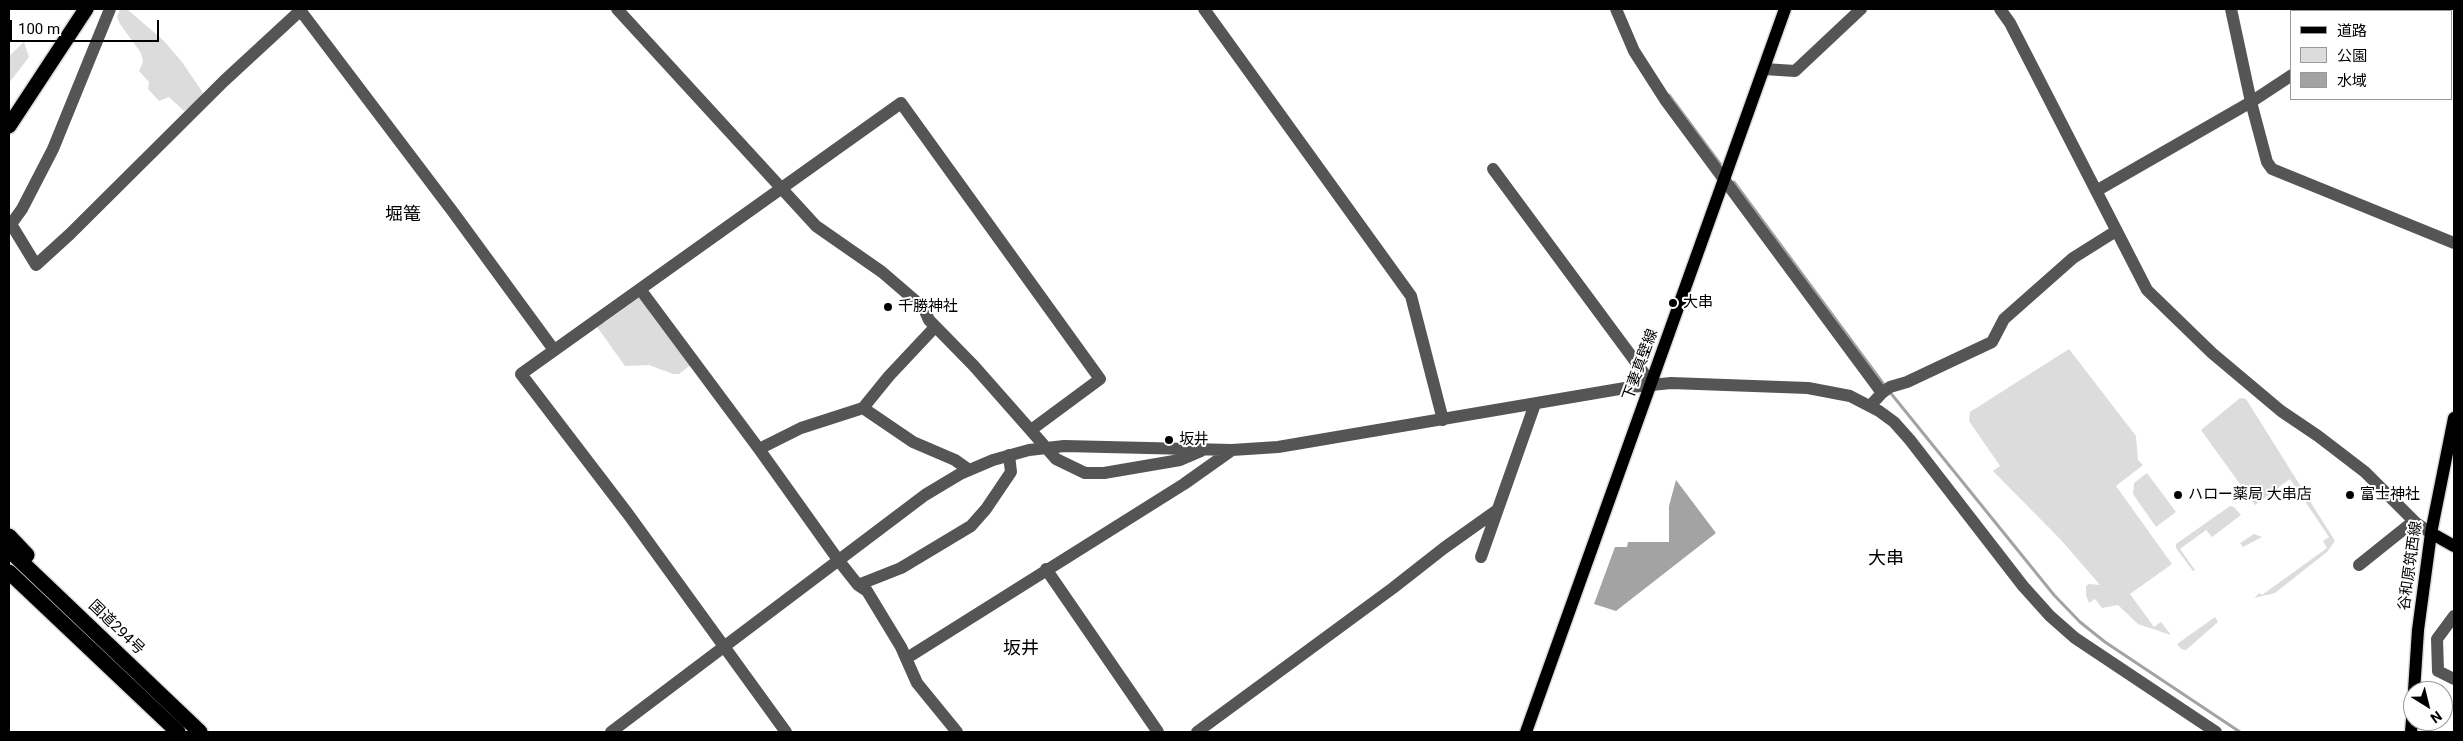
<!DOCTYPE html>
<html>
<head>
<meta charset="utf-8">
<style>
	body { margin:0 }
	#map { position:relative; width:2463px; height:741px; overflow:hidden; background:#fff; font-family:Roboto,"Noto Sans JP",sans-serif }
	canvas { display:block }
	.frame { position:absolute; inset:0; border:10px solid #000; pointer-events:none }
	.legend { position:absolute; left:2290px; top:10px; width:162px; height:90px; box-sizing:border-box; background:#fff; border:1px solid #999; margin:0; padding:6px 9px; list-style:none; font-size:15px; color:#000 }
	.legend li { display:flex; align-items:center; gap:10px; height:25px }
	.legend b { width:25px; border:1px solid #999 }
	.north { position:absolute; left:2403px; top:681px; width:50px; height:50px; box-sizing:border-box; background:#fff; border:1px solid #999; border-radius:50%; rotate:144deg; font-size:14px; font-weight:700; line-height:20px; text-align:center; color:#000 }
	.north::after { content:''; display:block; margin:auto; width:18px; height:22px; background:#000; clip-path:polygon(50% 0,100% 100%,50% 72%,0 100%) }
	.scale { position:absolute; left:10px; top:20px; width:149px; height:22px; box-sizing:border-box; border:2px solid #000; border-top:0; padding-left:6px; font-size:15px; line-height:18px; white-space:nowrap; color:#000; -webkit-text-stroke:4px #fff; paint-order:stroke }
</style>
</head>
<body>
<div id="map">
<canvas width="2463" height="741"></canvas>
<div class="frame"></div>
<ul class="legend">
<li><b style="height:6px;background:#000"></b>道路</li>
<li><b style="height:14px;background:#dcdcdc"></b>公園</li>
<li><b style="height:14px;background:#a3a3a3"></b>水域</li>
</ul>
<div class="north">N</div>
<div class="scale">100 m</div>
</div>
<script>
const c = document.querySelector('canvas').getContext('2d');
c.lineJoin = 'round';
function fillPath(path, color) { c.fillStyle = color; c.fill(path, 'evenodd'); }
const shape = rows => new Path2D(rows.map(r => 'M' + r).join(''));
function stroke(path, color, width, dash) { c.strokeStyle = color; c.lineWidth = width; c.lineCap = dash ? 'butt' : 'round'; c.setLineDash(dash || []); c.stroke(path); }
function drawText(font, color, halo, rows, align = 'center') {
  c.font = font + ' Roboto,"Noto Sans JP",sans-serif'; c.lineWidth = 4; c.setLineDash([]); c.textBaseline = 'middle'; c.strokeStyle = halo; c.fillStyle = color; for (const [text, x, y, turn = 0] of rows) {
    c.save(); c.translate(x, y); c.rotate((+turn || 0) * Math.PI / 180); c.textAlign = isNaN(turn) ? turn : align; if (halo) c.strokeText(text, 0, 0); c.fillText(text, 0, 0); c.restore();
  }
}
const green = shape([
	[120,9,127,9,164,41,182,62,203,93,191,107,184,111,169,97,159,101,148,89,149,82,139,71,143,62,141,53,120,24,117,17],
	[24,42,29,57,9,83,9,56],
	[641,296,692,364,679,374,673,374,649,365,625,366,595,324,605,322],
	[2069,349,2136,436,2138,460,2143,465,2116,486,2172,564,2130,594,2154,627,2161,622,2171,635,2138,624,2118,605,2102,608,2095,599,2089,603,2086,595,2086,586,2089,584,2100,585,2061,540,1993,471,2000,466,1969,421,1970,412],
	[2240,398,2246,399,2335,541,2327,552,2275,593,2254,598,2260,593,2262,595,2327,548,2323,541,2329,537,2290,479,2255,505,2201,430],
	[2147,473,2176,512,2156,527,2133,494,2134,483],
	[2230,506,2234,507,2241,515,2212,537,2206,530,2180,549,2195,570,2193,571,2176,548,2176,544],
	[2254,534,2262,537,2243,547,2240,543],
	[2215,617,2218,622,2186,650,2181,649,2177,644]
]);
const water = shape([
	[1676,480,1716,533,1616,611,1594,604,1615,547,1627,547,1628,542,1669,542,1669,506]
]);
const stream = shape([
	[1669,95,1721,165],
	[1734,182,1885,386],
	[1889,391,2054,595,2080,622,2105,642,2240,732]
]);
const minor = shape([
	[617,9,816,226,882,272,918,303,925,311,929,320,974,366,1056,459,1085,473,1104,473,1180,460,1201,451],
	[1204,9,1411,296,1443,420],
	[1616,9,1634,51,1666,101,1882,393,1870,406],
	[2000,9,2010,23,2147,290,2212,353,2281,411,2318,436,2365,472,2416,523,2431,533],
	[2231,9,2251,102,2267,162,2272,169,2454,243],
	[300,10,453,212,554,350],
	[2386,11,2390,9],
	[1764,69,1795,71,1861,9],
	[1493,169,1652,384],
	[2096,191,2251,102,2292,75],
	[11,224,36,265,70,234,224,81,302,9],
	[9,227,22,209,53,149,110,9],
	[640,289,759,449,839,561,858,585,901,568,971,526,986,509,1011,472,1009,455],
	[1882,393,1890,387,1907,382,1992,342,2004,319,2073,258,2116,231],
	[863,408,913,442,955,460,969,470],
	[759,449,801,428,863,408,889,376,935,327],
	[1481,557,1535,404],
	[2359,565,2414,521],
	[1046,569,1158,732],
	[858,585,867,591,901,647,917,683,957,732],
	[2454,616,2437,639,2438,671,2454,679],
	[907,658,1184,484,1232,450],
	[611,732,925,495,960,474,993,460,1029,450,1064,446,1232,450,1278,447,1631,387,1671,383,1808,388,1850,396,1879,411,1894,422,1910,440,2023,586,2050,616,2075,638,2216,732],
	[786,732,628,514,521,374,901,103,1100,379,1031,430],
	[1197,732,1393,588,1444,548,1496,511]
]);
const major = shape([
	[2431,533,2454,546],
	[2414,691,2418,630,2431,533,2454,418],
	[1526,732,1785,9],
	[2411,732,2413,707]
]);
const highway = shape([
	[9,126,86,9],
	[9,536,27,555],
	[9,550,200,732],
	[9,572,178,732]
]);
const markers = [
	[1673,303,5,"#000"],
	[888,307,5,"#000"],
	[1169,440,5,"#000"],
	[2178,495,5,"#000"],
	[2350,495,5,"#000"]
];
const poiNames = [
	["大串",1683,303],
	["千勝神社",898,307],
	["坂井",1179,440],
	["ハロー薬局 大串店",2188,495],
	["富士神社",2360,495]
];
const streetNames = [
	["下妻真壁線",1641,365,-70],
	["谷和原筑西線",2411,566,-82],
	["国道294号",116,628,44]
];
const quarterNames = [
	["堀篭",403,215],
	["大串",1886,559],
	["坂井",1021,649]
];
fillPath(green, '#dcdcdc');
fillPath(water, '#a3a3a3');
stroke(stream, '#a3a3a3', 3);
stroke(major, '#dbdbdb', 15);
stroke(highway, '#dbdbdb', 18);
stroke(minor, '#555', 12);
stroke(major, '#000', 12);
stroke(highway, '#000', 15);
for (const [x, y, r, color] of markers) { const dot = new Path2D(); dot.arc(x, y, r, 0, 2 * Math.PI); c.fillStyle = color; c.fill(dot); stroke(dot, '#fff', 2); }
drawText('15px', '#000', '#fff', poiNames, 'left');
drawText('15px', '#000', '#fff', streetNames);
drawText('18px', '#000', '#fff', quarterNames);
</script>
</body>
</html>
